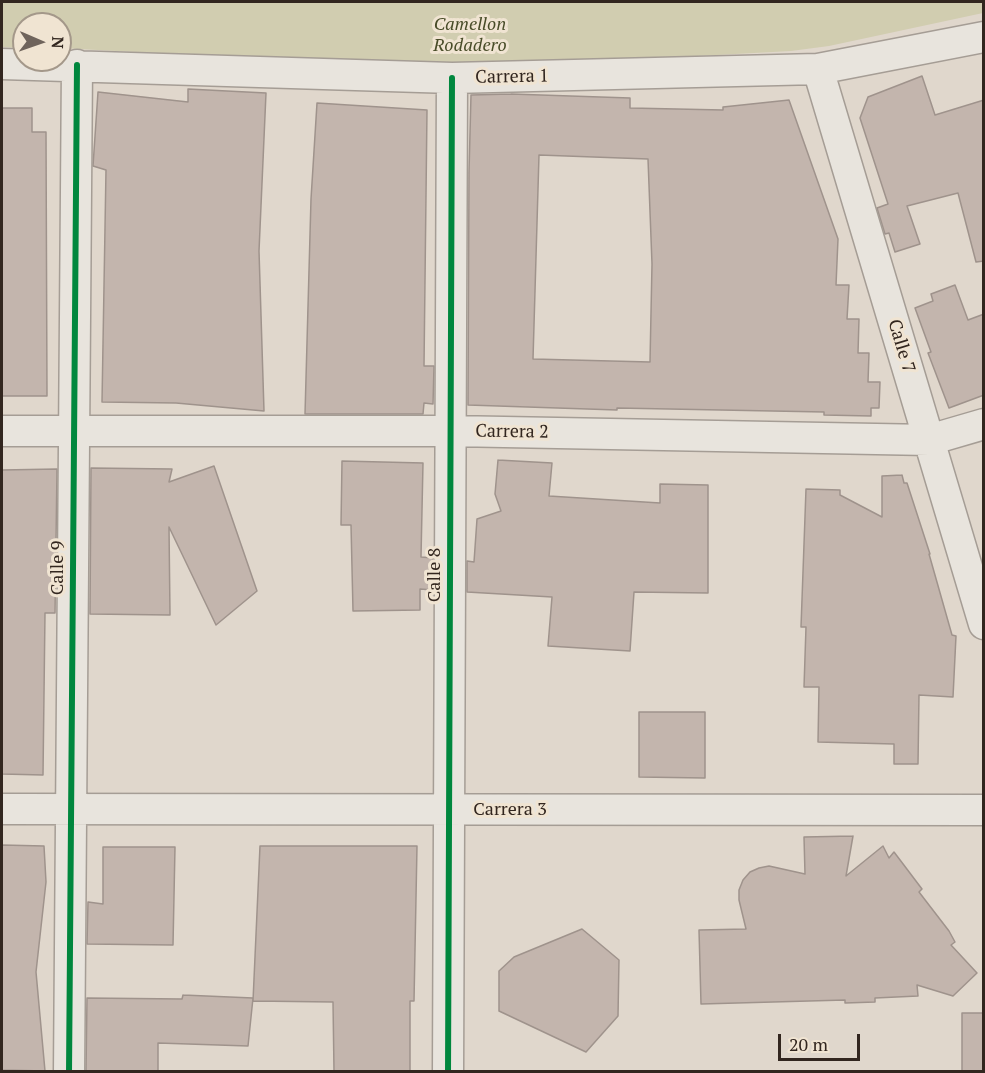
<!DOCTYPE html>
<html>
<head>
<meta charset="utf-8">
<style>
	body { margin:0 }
	#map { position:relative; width:985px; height:1073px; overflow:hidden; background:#e0d7cc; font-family:"PT Serif",serif }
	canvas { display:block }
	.frame { position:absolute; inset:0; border:3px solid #32261f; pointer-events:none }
	.north { position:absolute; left:12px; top:12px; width:60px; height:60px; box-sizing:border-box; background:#f0e4d2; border:2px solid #a4988a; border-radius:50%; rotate:92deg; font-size:16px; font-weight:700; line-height:24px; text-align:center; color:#32261f }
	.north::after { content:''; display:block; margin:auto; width:21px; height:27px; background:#6f645c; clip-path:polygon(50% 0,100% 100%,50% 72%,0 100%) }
	.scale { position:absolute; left:778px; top:1034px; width:82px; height:27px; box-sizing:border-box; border:3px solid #32261f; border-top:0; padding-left:8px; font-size:18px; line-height:21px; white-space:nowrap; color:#32261f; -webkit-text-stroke:4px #f0e4d2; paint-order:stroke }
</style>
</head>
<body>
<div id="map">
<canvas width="985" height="1073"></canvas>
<div class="frame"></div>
<div class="north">N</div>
<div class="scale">20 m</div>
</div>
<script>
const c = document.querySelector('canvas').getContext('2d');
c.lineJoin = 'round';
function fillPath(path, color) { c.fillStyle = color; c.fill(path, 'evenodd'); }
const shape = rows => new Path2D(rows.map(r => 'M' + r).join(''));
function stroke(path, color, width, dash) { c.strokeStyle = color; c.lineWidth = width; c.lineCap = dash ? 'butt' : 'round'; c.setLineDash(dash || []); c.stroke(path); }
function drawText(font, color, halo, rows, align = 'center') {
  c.font = font + ' "PT Serif",serif'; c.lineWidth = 6; c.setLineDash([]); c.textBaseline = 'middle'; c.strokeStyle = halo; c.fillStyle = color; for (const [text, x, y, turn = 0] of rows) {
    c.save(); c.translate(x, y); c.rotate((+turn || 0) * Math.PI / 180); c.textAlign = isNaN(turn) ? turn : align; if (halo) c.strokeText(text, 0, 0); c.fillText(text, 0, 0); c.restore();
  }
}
const green = shape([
	[2,2,984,2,983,13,829,46,791,51,456,69,60,48,60,24,24,24,24,48,2,47]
]);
const building = shape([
	[922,76,935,115,984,100,984,261,976,262,958,193,907,206,920,244,895,252,889,233,885,234,877,208,888,204,860,118,868,97,922,76],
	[188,89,266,93,259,251,264,411,176,403,102,402,106,170,93,166,98,92,188,102,188,89],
	[511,94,630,98,630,108,723,110,723,107,789,100,838,239,836,285,849,285,847,319,859,319,858,353,869,353,868,382,880,382,879,408,871,408,871,416,824,415,824,412,617,408,617,410,468,405,469,172,471,95,511,94],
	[539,155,648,159,652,264,650,362,533,359,539,155],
	[317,103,427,110,424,366,434,366,433,404,424,403,423,414,305,414,311,199,317,103],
	[2,108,32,108,32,132,46,132,47,396,2,396,2,108],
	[955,285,968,320,984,314,984,395,949,408,928,353,931,352,915,308,933,301,931,294,955,285],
	[498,460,552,463,549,496,660,503,660,484,708,485,708,593,634,592,630,651,548,646,552,597,467,592,467,561,474,562,477,519,501,511,495,494,498,460],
	[342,461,423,463,421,557,433,558,433,590,420,589,420,610,353,611,351,525,341,525,342,461],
	[214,466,257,591,216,625,169,527,170,615,90,614,91,468,172,469,169,482,214,466],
	[57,469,55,613,45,613,43,775,2,774,2,470,57,469],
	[902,475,904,483,907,483,930,554,929,554,952,635,956,636,953,697,919,695,918,764,894,764,894,744,818,742,819,687,804,687,806,627,801,627,806,489,840,490,840,495,882,517,882,476,902,475],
	[639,712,705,712,705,778,639,777,639,712],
	[853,836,846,876,883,846,889,858,894,852,922,889,919,892,949,931,955,942,951,945,977,973,953,996,917,985,918,996,875,998,875,1002,845,1003,845,1000,701,1004,699,930,746,929,739,900,739,890,743,880,750,872,759,868,769,866,805,874,804,837,853,836],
	[2,845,44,846,46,882,36,972,45,1071,2,1070,2,845],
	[260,846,417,846,414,1001,410,1001,410,1071,334,1071,333,1002,253,1001,260,846],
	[103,847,175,847,173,945,87,944,88,902,103,904,103,847],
	[582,929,619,960,618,1016,586,1052,499,1011,499,971,514,957,582,929],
	[183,995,253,998,248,1046,158,1043,158,1071,86,1071,87,998,182,999,183,995],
	[962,1013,984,1013,984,1071,962,1071,962,1013]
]);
const minor = shape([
	[2,64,452,78,818,69,984,37],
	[818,69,984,624],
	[2,431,451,431,929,440,984,424],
	[2,809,984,810],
	[69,1072,77,65],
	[448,1072,452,78]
]);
const cycleway = shape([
	[69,1072,77,65],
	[448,1072,452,78]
]);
const parkNames = [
	["Camellon",470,25],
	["Rodadero",470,46]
];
const streetNames = [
	["Carrera 1",512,77,-1],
	["Calle 7",901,346,73],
	["Carrera 2",512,432,1],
	["Calle 9",58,568,-90],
	["Calle 8",435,575,-90],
	["Carrera 3",510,810]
];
fillPath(green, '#d1cdb0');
fillPath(building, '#c3b5ad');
stroke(building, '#9f938c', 1.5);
stroke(minor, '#a59d95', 33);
stroke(minor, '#e8e4dd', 30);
stroke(cycleway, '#00873e', 6);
drawText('italic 18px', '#484c28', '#f0e4d2', parkNames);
drawText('18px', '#32261f', '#f0e4d2', streetNames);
</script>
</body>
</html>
